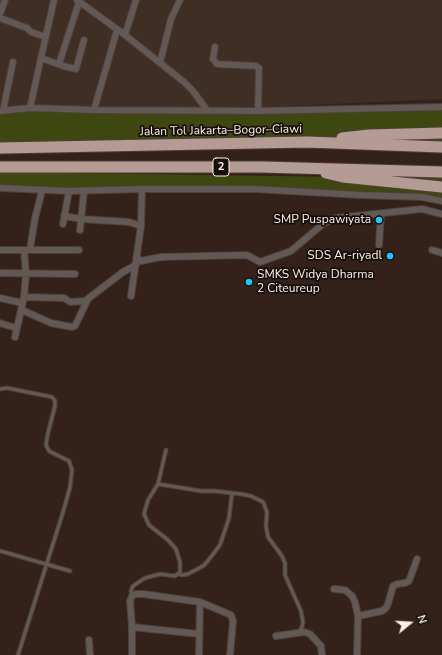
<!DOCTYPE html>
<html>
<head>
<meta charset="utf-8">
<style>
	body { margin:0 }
	#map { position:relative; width:442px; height:655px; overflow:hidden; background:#34221a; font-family:"Nunito Sans",sans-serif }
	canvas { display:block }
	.north { position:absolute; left:390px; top:603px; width:40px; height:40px; -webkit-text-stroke:3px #160e0a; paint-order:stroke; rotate:72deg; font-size:11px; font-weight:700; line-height:16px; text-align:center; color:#fdf0eb }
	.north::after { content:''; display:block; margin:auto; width:14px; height:18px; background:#fdf0eb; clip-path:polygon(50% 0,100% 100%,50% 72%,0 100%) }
</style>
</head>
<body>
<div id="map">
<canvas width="442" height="655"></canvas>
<div class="north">N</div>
</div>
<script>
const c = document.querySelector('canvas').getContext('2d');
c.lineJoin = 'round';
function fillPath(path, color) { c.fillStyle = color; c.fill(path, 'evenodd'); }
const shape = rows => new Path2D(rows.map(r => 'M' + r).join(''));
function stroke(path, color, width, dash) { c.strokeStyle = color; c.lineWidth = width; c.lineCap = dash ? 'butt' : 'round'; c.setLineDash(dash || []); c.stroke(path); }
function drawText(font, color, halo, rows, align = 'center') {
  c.font = font + ' "Nunito Sans",sans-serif'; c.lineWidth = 3.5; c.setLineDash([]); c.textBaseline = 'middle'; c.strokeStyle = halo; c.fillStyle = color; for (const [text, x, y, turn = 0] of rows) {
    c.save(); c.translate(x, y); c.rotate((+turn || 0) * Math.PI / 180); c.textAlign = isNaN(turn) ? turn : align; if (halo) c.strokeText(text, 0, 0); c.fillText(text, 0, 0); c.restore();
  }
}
const industrial = shape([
	[0,0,442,0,442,99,0,119]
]);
const green = shape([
	[442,107,442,147,307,142,0,148,0,110],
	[0,172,343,177,442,172,442,201,210,188,0,188]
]);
const lane = shape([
	[0,389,7,388,52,397,55,401,55,406,48,433,46,445,49,451,69,461,72,470,70,487,64,509,18,655],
	[158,484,201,491,214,491,241,494,251,496,263,502,267,512,266,526,268,537,282,556,285,563,285,575,301,611,303,622,302,627,299,632],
	[0,551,70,571],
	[179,574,182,575,188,574,203,566,207,562,220,545,229,518,232,493],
	[132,596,131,591,133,586,145,578,160,574,175,576,180,572,180,562,176,549,168,540,149,525,144,514,148,500,158,484,166,450]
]);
const street = shape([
	[77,0,125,35,184,82,193,91,207,110],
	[0,14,5,0],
	[0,18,27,28,31,32,46,37],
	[125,35,136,0],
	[215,47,213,59,217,64,256,66,259,68,258,111],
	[41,58,54,0],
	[160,63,171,19,180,0],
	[59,64,79,2],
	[30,108,41,58,63,66,76,69,84,40],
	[94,110,117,30],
	[0,111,30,108,94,110,258,111,442,107],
	[3,111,13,62],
	[0,188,69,191,142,189,255,189,360,195,422,197,442,201],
	[64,216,81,219,129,222,141,226],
	[63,224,69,191],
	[80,230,84,191],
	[379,245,381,214],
	[30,249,35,218,39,203,42,190],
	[0,250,79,250],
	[432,250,442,253],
	[138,258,141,261,161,257,247,255,260,262,291,251,324,223,336,218,422,209,442,214],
	[0,273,75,274],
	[131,296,141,226,142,189],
	[24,297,64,298,70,302,85,301,123,272,136,265],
	[0,298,22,303],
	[22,310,51,323,72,327,75,326,88,299],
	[0,323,16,328],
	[15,337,24,297,26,274,24,250],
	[334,589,345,590,352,596,355,602,358,616,382,611,386,608,388,604,393,586,397,584,405,583,409,581,417,559],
	[132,627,199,634],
	[276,636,304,632,310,634,321,646,322,655],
	[89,640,90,655],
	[132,655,132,627,130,601,132,596,136,594,143,594,200,602,231,615,233,621,230,655],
	[199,655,200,602],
	[357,655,358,616]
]);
const highway = shape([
	[342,138,369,135,442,133],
	[0,148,307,142,442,147],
	[0,167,262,167,442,172],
	[326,173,343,177,442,187]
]);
const markers = [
	[379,220,4,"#1dc9fc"],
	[390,256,4,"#1dc9fc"],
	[249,282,4,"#1dc9fc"]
];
const shields = [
	[221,167,16]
];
const shieldNames = [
	["2",221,167]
];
const streetNames = [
	["Jalan Tol Jakarta–Bogor–Ciawi",221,131,-1]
];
const poiNames = [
	["SMP Puspawiyata",371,220],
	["SDS Ar-riyadl",382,256],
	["SMKS Widya Dharma",257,275,"left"],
	["2 Citeureup",257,289,"left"]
];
fillPath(industrial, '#3e2e23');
fillPath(green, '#3e4710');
stroke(lane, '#503f37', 5);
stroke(street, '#503f37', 8);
stroke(highway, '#503f37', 13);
stroke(lane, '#625855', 3);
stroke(street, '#625855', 6);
stroke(highway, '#b49b94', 11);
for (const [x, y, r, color] of markers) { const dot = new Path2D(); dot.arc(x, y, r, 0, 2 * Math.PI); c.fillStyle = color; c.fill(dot); stroke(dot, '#160e0a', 1.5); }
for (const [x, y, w] of shields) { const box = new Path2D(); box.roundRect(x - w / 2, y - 9, w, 18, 3); c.fillStyle = '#160e0a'; c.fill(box); stroke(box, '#fdf0eb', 1); }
drawText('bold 11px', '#fdf0eb', null, shieldNames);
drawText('12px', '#fdf0eb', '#160e0a', streetNames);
drawText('12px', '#fdf0eb', '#160e0a', poiNames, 'right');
</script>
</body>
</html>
